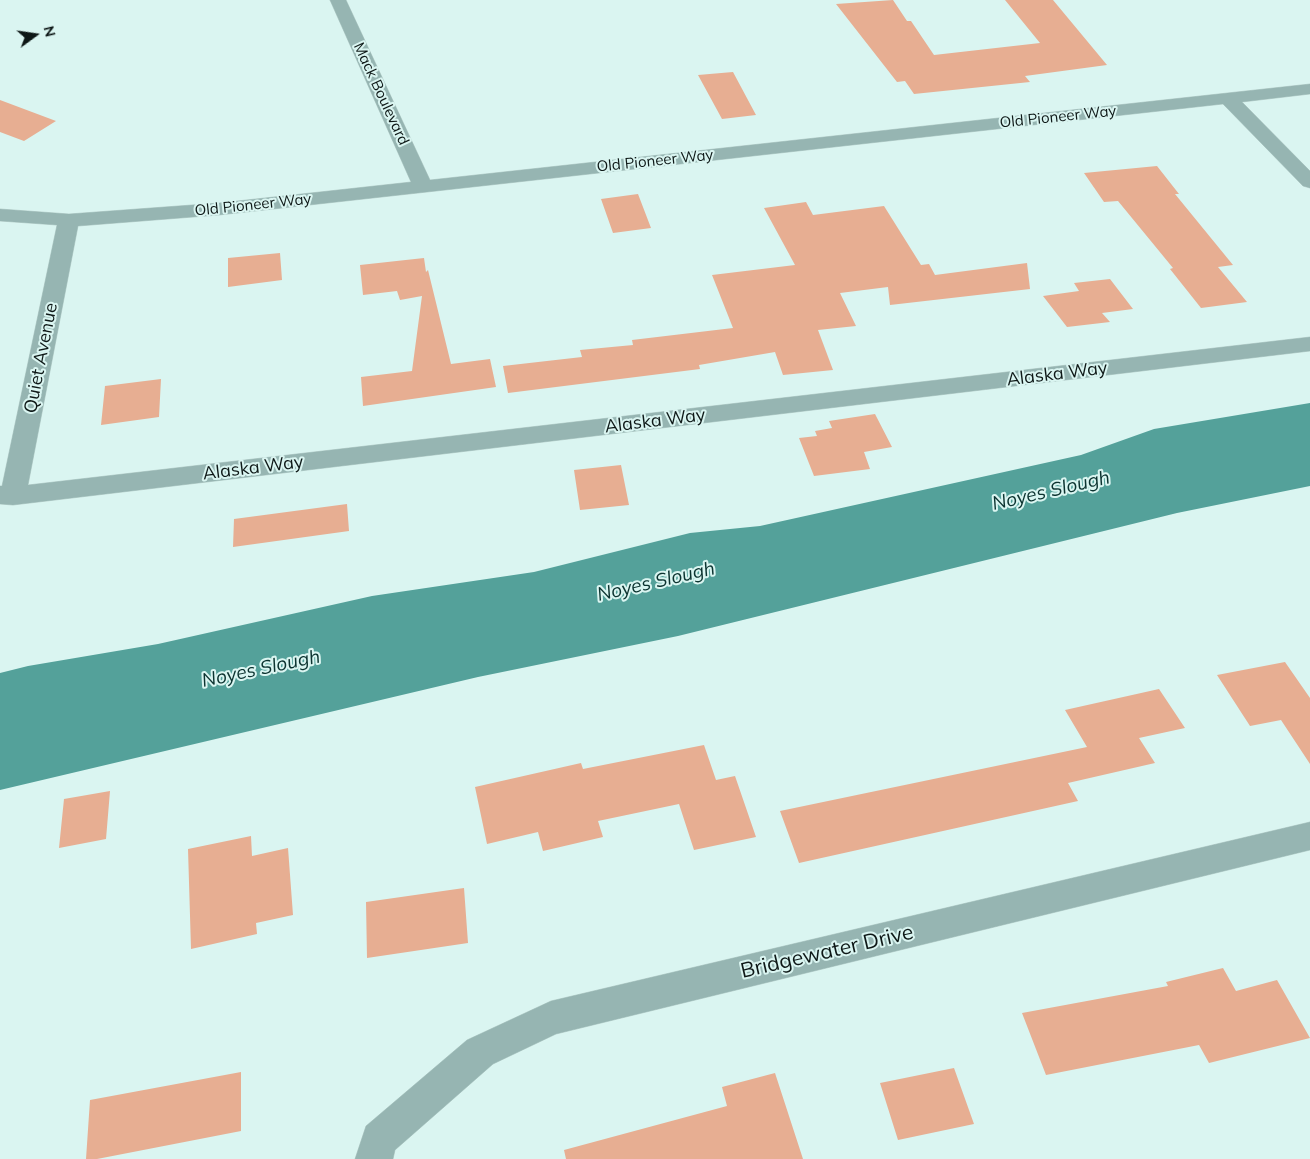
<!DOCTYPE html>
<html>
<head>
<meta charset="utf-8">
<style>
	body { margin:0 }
	#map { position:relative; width:1310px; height:1159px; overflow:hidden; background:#daf5f1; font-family:Mulish,sans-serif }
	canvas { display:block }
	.north { position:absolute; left:10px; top:10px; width:50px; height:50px; -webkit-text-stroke:4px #daf5f1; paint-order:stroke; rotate:76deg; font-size:14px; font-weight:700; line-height:20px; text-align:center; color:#0e1817 }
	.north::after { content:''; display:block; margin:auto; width:18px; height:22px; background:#0e1817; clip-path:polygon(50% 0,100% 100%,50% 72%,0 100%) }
</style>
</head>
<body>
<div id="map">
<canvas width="1310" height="1159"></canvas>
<div class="north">N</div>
</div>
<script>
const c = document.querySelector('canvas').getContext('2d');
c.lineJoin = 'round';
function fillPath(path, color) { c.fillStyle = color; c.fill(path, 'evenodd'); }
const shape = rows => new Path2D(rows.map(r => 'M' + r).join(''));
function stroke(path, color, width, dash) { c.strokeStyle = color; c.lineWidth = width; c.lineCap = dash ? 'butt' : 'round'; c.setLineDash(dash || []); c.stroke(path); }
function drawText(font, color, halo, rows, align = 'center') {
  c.font = font + ' Mulish,sans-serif'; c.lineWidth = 4; c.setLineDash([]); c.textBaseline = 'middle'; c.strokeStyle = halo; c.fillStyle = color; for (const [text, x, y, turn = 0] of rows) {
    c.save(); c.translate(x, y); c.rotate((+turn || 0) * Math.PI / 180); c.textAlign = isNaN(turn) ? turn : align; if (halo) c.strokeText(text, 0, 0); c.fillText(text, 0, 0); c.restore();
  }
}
const water = shape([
	[1310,403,1310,486,1177,513,678,636,478,677,0,790,0,673,28,666,158,644,372,596,534,572,690,533,760,526,1081,455,1154,429]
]);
const building = shape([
	[893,0,907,21,911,21,934,55,1040,43,1005,0,1053,0,1107,65,1025,76,1030,82,914,94,905,81,897,82,836,4],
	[733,72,756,115,722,119,698,75],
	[0,100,56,121,24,141,0,132],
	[1157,166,1179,194,1175,194,1233,265,1218,267,1247,302,1201,308,1170,269,1173,268,1118,201,1104,202,1084,173],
	[638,194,651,228,613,233,601,199],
	[806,202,813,215,884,206,921,265,929,264,935,275,1027,263,1030,289,890,305,888,287,840,293,856,326,818,330,833,370,783,375,775,352,699,365,700,369,508,393,503,366,582,357,580,350,633,345,632,340,733,328,712,275,795,265,764,208],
	[280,253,282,280,228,287,228,258],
	[424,258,426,272,428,270,451,364,490,359,496,387,363,406,361,377,412,371,422,296,400,300,397,291,363,295,360,265],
	[1110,279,1133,309,1102,313,1110,322,1067,327,1043,296,1079,291,1074,283],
	[161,379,159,417,101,425,105,386],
	[875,414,892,447,864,452,870,469,814,476,799,438,817,436,815,431,832,428,829,421],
	[621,465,629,505,580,510,574,470],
	[347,504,349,531,233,547,234,519],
	[1285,662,1310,698,1310,764,1281,720,1250,726,1217,675],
	[1159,689,1185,728,1139,738,1155,763,1068,783,1078,801,799,863,780,811,1087,747,1065,710],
	[704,745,716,780,735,776,756,837,694,850,679,804,598,821,603,837,543,851,538,832,487,844,475,787,581,763,583,769],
	[110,791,106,839,59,848,64,799],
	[251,836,252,856,288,848,293,915,256,923,257,934,191,949,188,849],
	[464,888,468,943,367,958,366,902],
	[1223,968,1236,991,1277,980,1310,1038,1209,1063,1199,1045,1046,1075,1022,1013,1168,986,1166,982],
	[954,1068,974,1124,898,1140,880,1083],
	[241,1072,241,1131,97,1159,86,1159,90,1100],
	[775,1073,803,1159,566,1159,564,1150,727,1106,722,1087]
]);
const minor = shape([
	[330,0,346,0,430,180,1310,84,1310,94,1242,102,1310,171,1310,188,1303,186,1223,104,219,215,78,226,28,485,1310,337,1310,351,13,505,0,504,0,486,2,486,57,225,0,221,0,209,69,214,219,203,411,182,330,0],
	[1310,822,1310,850,556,1034,493,1064,395,1150,393,1159,355,1159,366,1126,467,1040,551,1001,1310,822]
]);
const farStreetnames = [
	["Mack Boulevard",381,94,65],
	["Old Pioneer Way",1058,117,-6],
	["Old Pioneer Way",655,161,-6],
	["Old Pioneer Way",253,205,-6]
];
const streetNames = [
	["Quiet Avenue",41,358,-79],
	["Alaska Way",1057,374,-7],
	["Alaska Way",655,421,-7],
	["Alaska Way",253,468,-7]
];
const waterNames = [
	["Noyes Slough",1051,491,-13],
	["Noyes Slough",656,582,-13],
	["Noyes Slough",261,669,-12]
];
const nearStreetnames = [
	["Bridgewater Drive",827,952,-13]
];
fillPath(water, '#54a19a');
fillPath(building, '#e7ae92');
stroke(minor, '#b9d2ce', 1);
fillPath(minor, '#96b5b2');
drawText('15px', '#0e1817', '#daf5f1', farStreetnames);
drawText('18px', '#0e1817', '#daf5f1', streetNames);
drawText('italic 19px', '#0c3330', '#daf5f1', waterNames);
drawText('21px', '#0e1817', '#daf5f1', nearStreetnames);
</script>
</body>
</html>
